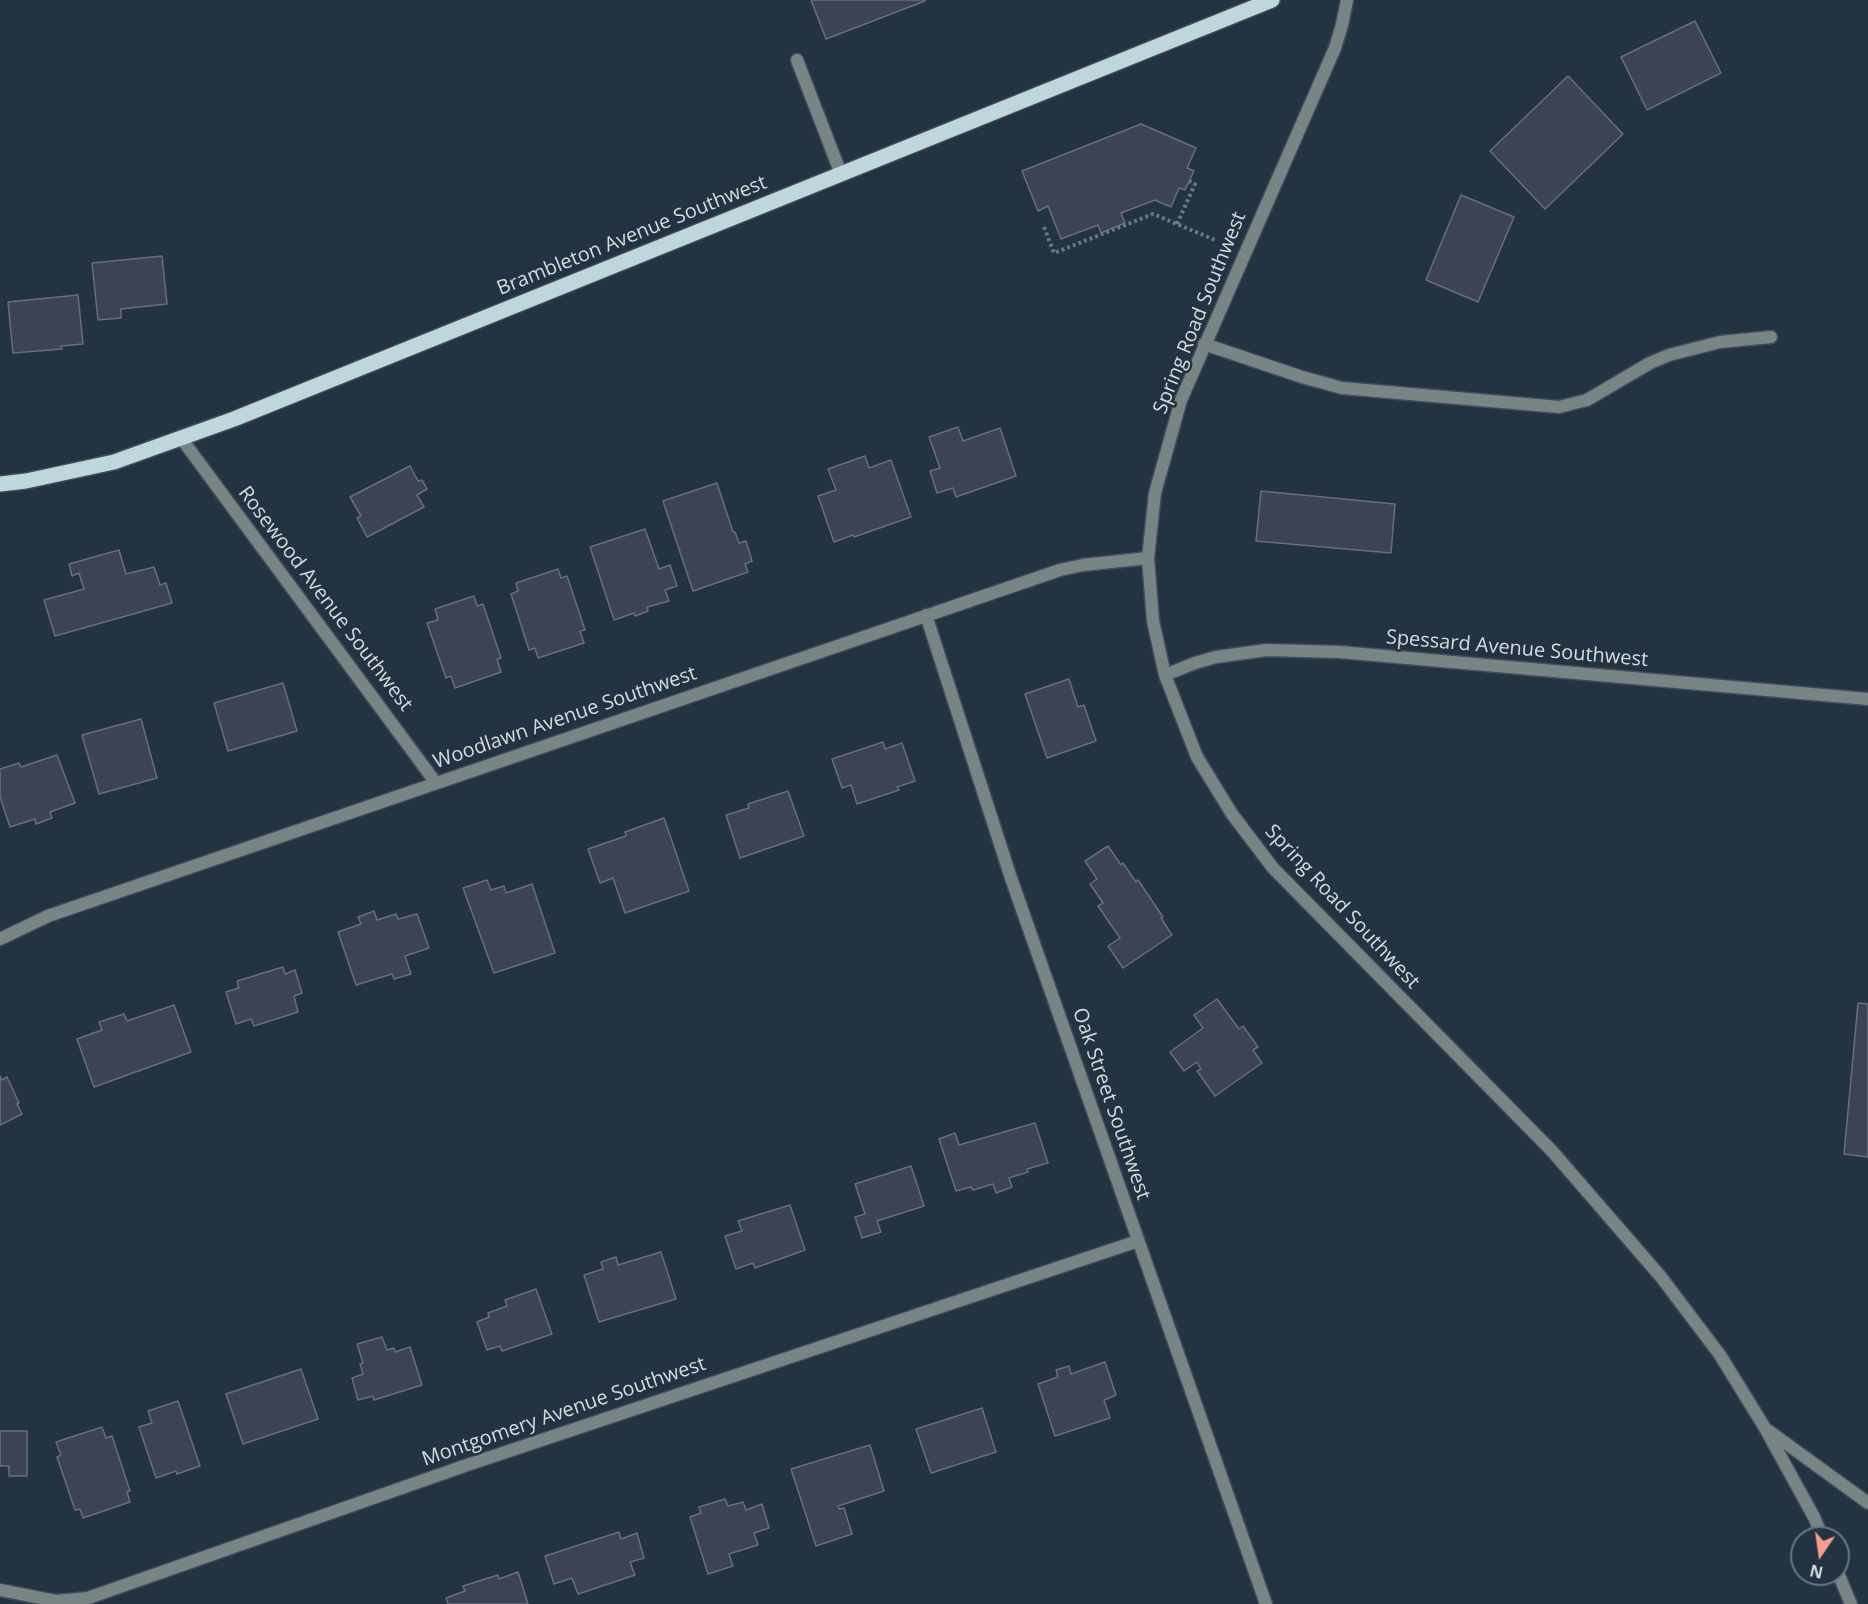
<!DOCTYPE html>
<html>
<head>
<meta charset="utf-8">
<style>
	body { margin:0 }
	#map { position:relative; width:1868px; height:1604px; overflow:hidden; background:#233340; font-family:"Open Sans",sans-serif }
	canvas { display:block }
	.north { position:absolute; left:1790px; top:1526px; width:60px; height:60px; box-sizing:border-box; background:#233340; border:2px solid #697681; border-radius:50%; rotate:193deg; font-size:16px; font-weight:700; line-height:24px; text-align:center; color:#d1dbe3 }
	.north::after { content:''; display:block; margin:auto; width:21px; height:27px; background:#f59d8e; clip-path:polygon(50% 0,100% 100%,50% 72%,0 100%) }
</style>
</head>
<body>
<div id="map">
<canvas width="1868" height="1604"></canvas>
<div class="north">N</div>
</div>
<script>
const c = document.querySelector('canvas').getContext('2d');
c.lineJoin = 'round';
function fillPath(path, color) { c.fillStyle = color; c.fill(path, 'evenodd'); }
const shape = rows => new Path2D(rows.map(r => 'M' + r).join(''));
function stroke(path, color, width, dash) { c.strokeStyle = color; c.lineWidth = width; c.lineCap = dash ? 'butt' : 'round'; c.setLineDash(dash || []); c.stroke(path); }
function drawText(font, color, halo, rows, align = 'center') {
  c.font = font + ' "Open Sans",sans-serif'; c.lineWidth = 5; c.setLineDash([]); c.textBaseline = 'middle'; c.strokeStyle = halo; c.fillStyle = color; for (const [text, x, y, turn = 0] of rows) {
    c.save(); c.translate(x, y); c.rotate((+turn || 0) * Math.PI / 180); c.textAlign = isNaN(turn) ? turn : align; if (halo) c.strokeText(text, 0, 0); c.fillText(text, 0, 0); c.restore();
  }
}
const building = shape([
	[811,0,925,0,925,1,826,39,811,0],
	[1695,21,1721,73,1647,110,1621,57,1695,21],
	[1568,76,1623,134,1545,209,1490,151,1568,76],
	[1141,124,1196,148,1187,168,1194,171,1185,190,1179,188,1171,207,1155,200,1121,213,1125,223,1101,233,1098,225,1061,239,1048,206,1038,211,1022,171,1141,124],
	[1461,195,1514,217,1478,302,1426,280,1461,195],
	[162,256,167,304,121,309,121,318,98,320,92,263,162,256],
	[78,295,83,344,61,346,62,349,13,353,8,302,78,295],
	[958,427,963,441,1000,428,1016,476,956,497,953,488,937,493,930,471,940,468,929,437,958,427],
	[865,456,869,468,891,460,911,517,854,537,853,535,834,542,818,496,836,490,828,469,865,456],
	[410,466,418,481,422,480,427,489,417,495,424,507,367,537,357,518,361,516,350,497,410,466],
	[717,483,733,532,735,532,739,543,746,541,752,561,745,564,748,572,693,591,663,501,717,483],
	[1261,491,1395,504,1391,553,1256,541,1261,491],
	[645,529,659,569,670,565,677,586,665,590,669,601,647,607,648,611,635,616,634,613,614,620,590,547,645,529],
	[119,550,126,574,154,567,160,585,166,583,172,603,55,636,44,600,84,589,79,573,72,576,69,564,119,550],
	[558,569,561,578,567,576,585,630,580,631,584,643,538,658,535,648,529,650,511,594,518,591,516,583,558,569],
	[474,596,477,606,483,604,501,658,497,659,501,672,455,688,451,676,446,678,427,623,438,620,435,609,474,596],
	[1069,679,1078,707,1084,705,1096,741,1047,758,1025,694,1069,679],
	[283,683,297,731,228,751,214,703,283,683],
	[141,719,157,778,99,794,82,735,141,719],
	[883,742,885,749,902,743,915,781,897,787,899,790,857,804,851,785,842,788,832,759,883,742],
	[57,755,75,803,50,812,52,818,36,824,35,819,10,827,0,797,0,769,19,763,21,767,57,755],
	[788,791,804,836,740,858,726,815,749,808,748,804,788,791],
	[664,818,689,891,625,913,613,878,600,883,588,849,626,836,625,832,664,818],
	[1108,846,1121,865,1123,863,1136,882,1138,880,1163,917,1161,918,1172,935,1123,968,1108,946,1120,938,1098,906,1103,903,1090,884,1097,879,1085,861,1108,846],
	[487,880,491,890,504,886,506,893,532,884,555,953,494,973,463,888,487,880],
	[374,911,377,920,396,914,398,919,417,914,429,948,405,956,411,974,394,979,392,974,356,985,338,932,361,924,358,917,374,911],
	[283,967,285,974,295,970,302,993,294,996,298,1012,254,1026,251,1019,236,1024,226,992,239,988,237,981,283,967],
	[1217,999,1239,1029,1243,1026,1258,1047,1253,1050,1262,1063,1215,1096,1197,1071,1201,1069,1197,1062,1184,1071,1170,1052,1203,1028,1194,1015,1217,999],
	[1858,1003,1868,1004,1868,1157,1844,1154,1858,1003],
	[174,1005,191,1052,94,1087,77,1039,102,1030,99,1022,124,1014,127,1021,174,1005],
	[0,1076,2,1080,7,1077,19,1103,17,1104,22,1114,0,1125,0,1076],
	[1035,1123,1048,1163,1027,1169,1028,1172,1009,1178,1012,1187,996,1193,993,1184,973,1190,971,1187,956,1191,939,1139,955,1133,959,1145,1035,1123],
	[911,1166,924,1206,877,1221,881,1232,862,1238,855,1217,865,1214,855,1184,911,1166],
	[790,1205,805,1250,755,1268,753,1263,736,1269,725,1236,742,1231,738,1221,790,1205],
	[661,1252,676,1299,599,1322,584,1275,603,1269,601,1262,616,1257,618,1265,661,1252],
	[536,1289,552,1334,502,1351,500,1346,487,1350,477,1322,489,1317,488,1313,507,1306,505,1300,536,1289],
	[382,1337,387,1350,394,1348,395,1352,410,1347,422,1385,374,1400,373,1396,358,1400,352,1378,363,1374,360,1364,363,1363,357,1344,382,1337],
	[1105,1362,1116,1395,1104,1400,1110,1418,1055,1436,1038,1384,1058,1377,1056,1370,1069,1366,1071,1374,1105,1362],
	[301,1369,318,1419,243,1444,226,1394,301,1369],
	[178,1401,200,1466,177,1474,176,1471,156,1478,139,1427,152,1423,148,1411,178,1401],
	[982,1408,996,1452,931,1473,916,1429,982,1408],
	[102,1427,106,1438,112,1436,130,1491,127,1492,130,1502,83,1518,80,1509,75,1510,57,1457,61,1455,56,1442,102,1427],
	[0,1431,27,1431,27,1476,9,1476,9,1466,0,1466,0,1431],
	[870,1445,884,1491,838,1506,839,1509,844,1508,852,1534,816,1546,791,1469,870,1445],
	[725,1499,728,1506,743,1502,746,1510,762,1504,769,1528,754,1533,758,1545,729,1554,733,1566,708,1574,690,1517,701,1513,699,1507,725,1499],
	[619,1532,621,1539,637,1533,644,1558,630,1562,635,1575,578,1594,572,1578,554,1584,545,1556,619,1532],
	[518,1572,528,1604,448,1604,446,1598,465,1591,463,1586,498,1575,499,1579,518,1572]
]);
const path = shape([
	[1177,224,1195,184,1189,181],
	[1044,227,1054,253,1153,214,1215,240]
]);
const lane = shape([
	[797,60,841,174],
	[1204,344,1302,377,1342,388,1559,407,1587,400,1650,363,1669,355,1720,342,1771,337]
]);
const street = shape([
	[1347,0,1342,25,1335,48,1181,400,1155,493,1148,558,1153,621,1165,675,1197,757,1232,814,1273,868,1552,1151,1661,1277,1720,1355,1765,1428,1814,1517,1823,1538],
	[181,438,436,783],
	[926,615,1011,878,1266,1604],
	[1165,675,1195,663,1216,657,1267,650,1340,652,1868,699],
	[0,939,48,916,1060,570,1083,565,1148,558],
	[1769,1431,1868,1503],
	[1838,1573,1851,1604],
	[0,1590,56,1601,88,1598,470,1464,1138,1241]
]);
const primary = shape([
	[0,484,26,481,114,462,234,419,1272,0]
]);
const streetNames = [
	["Brambleton Avenue Southwest",632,236,-22],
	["Spring Road Southwest",1200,313,-68],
	["Rosewood Avenue Southwest",325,599,53],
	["Spessard Avenue Southwest",1517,649,5],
	["Woodlawn Avenue Southwest",565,718,-19],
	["Spring Road Southwest",1342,907,47],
	["Oak Street Southwest",1111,1104,71],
	["Montgomery Avenue Southwest",564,1412,-19]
];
fillPath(building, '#3d4354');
stroke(building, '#686d80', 1.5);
stroke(lane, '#3f4e5a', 15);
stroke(street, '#3f4e5a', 15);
stroke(primary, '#3f4e5a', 18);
stroke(path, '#697782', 4, [3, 3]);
stroke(lane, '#788486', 12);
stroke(street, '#788486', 12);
stroke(primary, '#bfd7dc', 15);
drawText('20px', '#d1dbe3', '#233340', streetNames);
</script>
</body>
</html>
